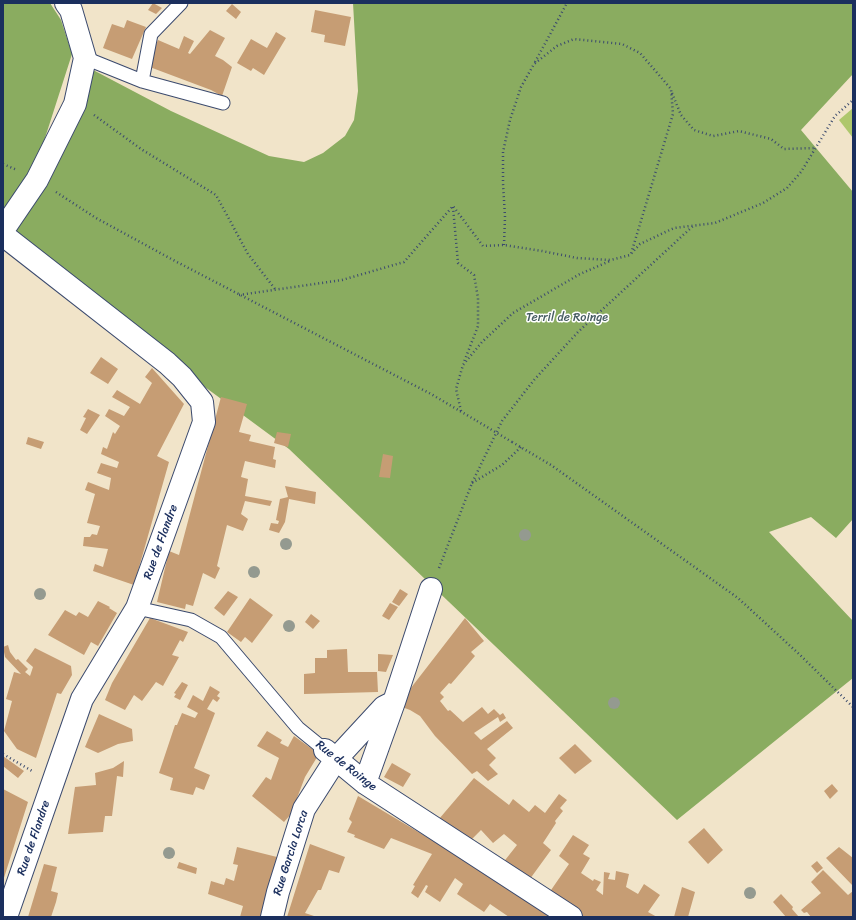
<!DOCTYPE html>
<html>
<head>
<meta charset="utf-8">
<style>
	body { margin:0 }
	#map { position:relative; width:856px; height:920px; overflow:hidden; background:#f1e4c9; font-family:Sriracha,sans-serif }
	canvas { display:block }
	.frame { position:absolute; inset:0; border:4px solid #1b2f5e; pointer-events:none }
</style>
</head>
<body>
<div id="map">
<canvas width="856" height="920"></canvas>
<div class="frame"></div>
</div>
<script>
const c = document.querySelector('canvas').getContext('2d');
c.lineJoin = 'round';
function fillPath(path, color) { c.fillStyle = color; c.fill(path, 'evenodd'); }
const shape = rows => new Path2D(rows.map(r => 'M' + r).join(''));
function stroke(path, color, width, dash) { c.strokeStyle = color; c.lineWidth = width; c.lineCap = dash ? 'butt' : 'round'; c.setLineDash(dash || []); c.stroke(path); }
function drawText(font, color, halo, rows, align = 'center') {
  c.font = font + ' Sriracha,sans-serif'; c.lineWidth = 3; c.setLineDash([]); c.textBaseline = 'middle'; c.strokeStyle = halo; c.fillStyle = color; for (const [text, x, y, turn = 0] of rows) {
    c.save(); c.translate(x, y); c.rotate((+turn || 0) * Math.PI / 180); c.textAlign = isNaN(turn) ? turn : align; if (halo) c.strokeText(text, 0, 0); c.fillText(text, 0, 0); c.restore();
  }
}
const green = shape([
	[853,108,853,138,839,120]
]);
const forest = shape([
	[3,3,50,3,61,20,72,54,26,197,43,178,76,61,171,111,269,156,304,162,323,153,345,136,354,120,358,91,353,3,853,3,853,74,801,130,853,192,853,519,836,538,811,517,769,532,853,621,853,678,677,820,289,449,106,314,3,235]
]);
const building = shape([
	[153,3,162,8,156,14,148,10],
	[232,4,241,12,236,19,226,11],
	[315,10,351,17,345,46,324,42,325,35,311,32],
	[127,20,146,27,132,59,103,48,112,24,124,28],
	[210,30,225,38,215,56,223,60,232,67,222,96,211,90,147,66,158,40,179,49,184,36,194,41,188,53,190,54],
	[276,32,286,38,264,75,253,68,251,71,237,63,251,39,267,48],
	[101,357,118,369,108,384,90,373],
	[152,368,184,404,157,456,169,462,134,585,93,571,95,564,103,567,108,549,83,546,84,537,90,537,92,534,97,535,100,526,87,523,95,494,85,490,88,482,109,490,111,478,97,473,101,463,117,468,119,462,101,454,103,447,107,449,113,432,115,434,120,426,105,416,109,409,124,416,130,407,112,397,117,390,140,404,152,383,145,377],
	[221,397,247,404,239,432,251,435,249,441,275,447,273,459,276,460,275,468,245,461,241,477,248,479,245,496,272,501,270,506,245,501,241,514,248,519,243,531,227,525,217,566,220,568,215,579,203,573,193,606,186,604,185,609,157,602,169,551,179,555],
	[88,409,100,415,87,434,80,430,86,418,83,417],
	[277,432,291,434,288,447,274,443],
	[28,437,44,442,41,449,26,444],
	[383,454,393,456,390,478,379,477],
	[285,486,316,492,315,504,289,499,285,522,279,533,269,530,271,523,278,524,279,521,276,520,280,499,288,497],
	[400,589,408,594,399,606,392,602],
	[228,591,238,597,224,616,214,608],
	[250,598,273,615,252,643,245,637,241,642,227,632],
	[98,601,110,607,109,608,117,613,98,646,91,642,84,655,48,635,65,610,76,616,79,612,88,617],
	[390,603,398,607,389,620,382,616],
	[311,614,320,621,313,629,305,622],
	[150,618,188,632,183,642,180,640,172,655,179,657,163,686,156,682,142,701,134,695,125,710,105,700,112,683],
	[465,618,484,641,471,652,475,656,451,684,449,683,440,693,444,697,440,701,448,711,450,710,463,722,482,707,488,714,494,709,500,715,503,713,506,718,500,722,498,717,474,733,481,740,507,721,513,728,487,749,496,758,489,765,498,774,488,781,477,771,472,774,435,736,420,716,410,710,402,707,407,693],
	[8,645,10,652,16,660,18,659,28,669,25,672,30,676,33,667,26,661,35,648,71,666,72,675,61,694,57,693,36,758,17,749,4,731,12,701,6,699,14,672,21,674,5,657,3,647],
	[347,649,348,672,377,672,378,692,304,694,304,674,315,673,315,658,327,658,327,650],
	[378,654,393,655,386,672,378,671],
	[182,682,188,685,180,700,174,697,176,694,174,693],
	[210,686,220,692,217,696,220,698,217,702,213,699,207,709,215,713,194,768,210,775,204,790,196,787,193,795,170,790,173,778,159,773,175,725,177,725,182,713,195,718,198,713,187,707,193,695,203,701],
	[99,714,132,729,133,741,118,744,98,753,85,747],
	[267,731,282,740,280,743,288,747,294,736,319,754,305,777,291,814,284,822,252,796,266,777,271,780,279,758,257,746],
	[575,744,592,761,575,774,559,758],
	[3,756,24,771,18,778,3,766],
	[124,761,123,777,117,776,112,816,105,816,103,832,68,834,75,787,96,785,95,773,113,768],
	[392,763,411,774,403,787,384,777],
	[474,778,509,805,513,799,529,812,535,805,545,813,559,794,567,800,560,808,563,811,555,821,556,823,543,843,551,850,527,883,502,864,517,845,504,834,493,843,481,830,469,842,439,819],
	[832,784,838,791,830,799,824,791],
	[3,789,28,802,3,881],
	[358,796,462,858,556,917,509,917,490,904,484,912,457,894,463,884,455,878,440,902,425,892,428,886,426,885,418,898,411,893,415,886,413,885,432,854,391,838,384,849,354,837,355,835,347,832,352,822,349,819],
	[704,828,723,850,708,864,688,842],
	[573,835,589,845,583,854,590,858,581,873,593,881,594,879,601,882,596,890,603,895,604,872,610,873,608,879,615,880,616,871,629,874,626,887,638,894,644,884,660,895,648,912,657,917,582,917,549,893,569,864,559,856],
	[310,844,345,857,339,873,329,870,321,890,318,890,305,913,317,917,287,917],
	[237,847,281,858,266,917,240,917,243,906,208,894,211,881,224,885,226,878,234,881,238,865,233,864],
	[839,847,853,858,853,886,826,858],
	[817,861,823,868,817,873,811,866],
	[179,862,197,868,196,874,177,868],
	[44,864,57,867,51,891,58,893,56,902,51,917,28,917],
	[823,870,848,895,853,891,853,917,811,917,807,912,804,913,801,910,821,893,811,882],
	[682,887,695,892,688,917,674,917],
	[781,894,793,907,792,909,799,917,786,917,773,902]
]);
const path = shape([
	[535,62,567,3],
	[672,93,681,115,694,130,713,136,739,131,771,139,784,149,816,148],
	[94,115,141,149,216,195,248,254,275,289],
	[3,164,17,170],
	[56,192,96,218,175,261,431,394,477,421],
	[453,207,458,263,474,275,478,298,478,326,464,362],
	[504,245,505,217,503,183,503,152,510,120,521,87,534,64,557,46,574,39,622,44,640,53,671,89,673,114,631,254],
	[239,295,342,280,404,262,453,206,483,246,504,245,542,251,577,258,611,260,630,255,640,244,674,228,715,223,763,203,787,188,801,172,835,116,853,100],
	[461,411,456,389,463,365,482,342,513,313,580,274,610,261],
	[512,442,551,465,738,598,799,654,853,707],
	[472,483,502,465,521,447],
	[439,568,472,483,502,421,534,380,578,332,693,226],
	[3,754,32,771]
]);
const service = shape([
	[85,58,142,81,223,103],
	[142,81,151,34,181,3],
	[137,608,191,620,221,637,298,728,325,750]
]);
const minor = shape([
	[3,230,37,180,75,104,85,58,71,10,66,3],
	[3,235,167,363,182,377,202,402,204,422,137,608,82,699,6,917],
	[325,750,365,783,571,917],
	[365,783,394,702,431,589],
	[272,917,278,892,304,809,336,759,384,707,394,702]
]);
const pathBridge = shape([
	[477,421,512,442]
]);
const trees = [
	[525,535],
	[286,544],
	[254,572],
	[40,594],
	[289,626],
	[614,703],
	[169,853],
	[750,893]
];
const parkNames = [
	["Terril de Roinge",567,318]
];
const streetNames = [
	["Rue de Flandre",161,542,-70],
	["Rue de Roinge",346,766,38],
	["Rue de Flandre",34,838,-71],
	["Rue Garcia Lorca",291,853,-72]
];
fillPath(green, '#aec76c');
fillPath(forest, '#8aac60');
fillPath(building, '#c69d74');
stroke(service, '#3b4a6e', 15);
stroke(minor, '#3b4a6e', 24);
stroke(path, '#3b4a6e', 2.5, [1, 3]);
stroke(service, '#fff', 13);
stroke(minor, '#fff', 22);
stroke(pathBridge, '#3b4a6e', 2.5, [1, 3]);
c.fillStyle = '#949a90';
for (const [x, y] of trees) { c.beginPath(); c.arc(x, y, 6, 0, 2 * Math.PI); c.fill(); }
drawText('12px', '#475d62', '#fff', parkNames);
drawText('12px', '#1b2f5e', '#fff', streetNames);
</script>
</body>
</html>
